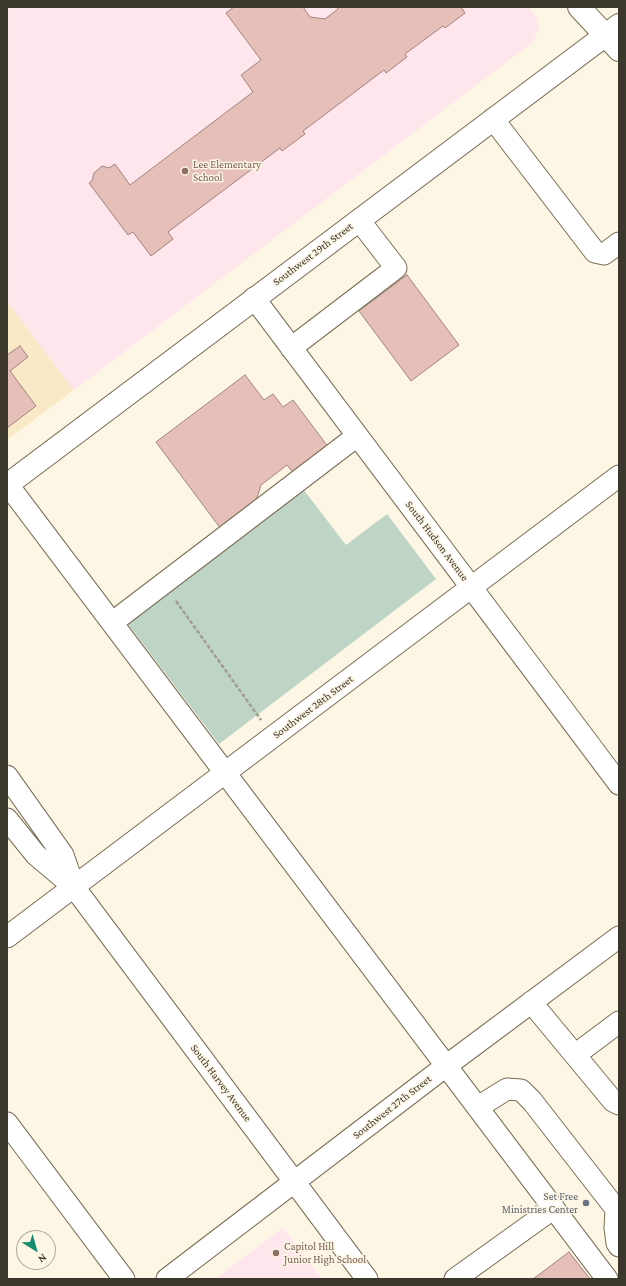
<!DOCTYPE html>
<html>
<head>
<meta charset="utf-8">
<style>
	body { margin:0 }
	#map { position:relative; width:626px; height:1286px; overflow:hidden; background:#fdf6e5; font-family:"Crimson Pro",serif }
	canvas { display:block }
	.frame { position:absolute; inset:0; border:8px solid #3c372c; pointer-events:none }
	.north { position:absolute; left:16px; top:1230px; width:40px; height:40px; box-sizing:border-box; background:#fdf6e5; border:1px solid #b0aa9b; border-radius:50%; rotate:143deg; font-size:11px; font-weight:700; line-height:16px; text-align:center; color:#3c372c }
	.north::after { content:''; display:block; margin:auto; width:14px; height:18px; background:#178d70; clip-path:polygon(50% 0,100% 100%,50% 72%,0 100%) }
</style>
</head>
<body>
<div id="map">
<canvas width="626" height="1286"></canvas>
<div class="frame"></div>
<div class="north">N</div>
</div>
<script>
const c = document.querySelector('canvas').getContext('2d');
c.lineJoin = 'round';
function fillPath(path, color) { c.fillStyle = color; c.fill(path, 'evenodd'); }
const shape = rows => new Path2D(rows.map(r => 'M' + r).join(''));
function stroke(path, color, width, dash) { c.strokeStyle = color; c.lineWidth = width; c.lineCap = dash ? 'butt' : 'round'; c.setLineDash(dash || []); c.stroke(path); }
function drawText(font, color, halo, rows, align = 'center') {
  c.font = font + ' "Crimson Pro",serif'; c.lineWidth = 3; c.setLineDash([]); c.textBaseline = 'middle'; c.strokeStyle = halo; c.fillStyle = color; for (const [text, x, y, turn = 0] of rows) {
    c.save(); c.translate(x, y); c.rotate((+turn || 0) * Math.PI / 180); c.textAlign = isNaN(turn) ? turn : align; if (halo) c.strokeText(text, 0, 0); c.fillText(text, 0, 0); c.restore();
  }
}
const built = shape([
	[7,301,74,390,7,440]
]);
const education = shape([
	[7,7,529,7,536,17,539,29,533,42,74,390,7,301],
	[283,1228,322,1279,215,1279]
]);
const green = shape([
	[303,489,346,545,387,514,436,579,219,744,127,623]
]);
const building = shape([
	[234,7,303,7,310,17,325,19,338,9,336,7,461,7,465,13,445,28,443,26,405,54,407,57,386,73,384,70,303,131,305,134,282,151,280,148,168,232,173,239,151,256,133,232,128,235,89,183,92,181,94,173,102,166,109,168,115,164,130,185,253,92,241,75,261,60,226,13,234,7],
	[407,275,459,345,411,381,359,311,407,275],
	[20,346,28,357,10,371,36,406,7,428,7,355,20,346],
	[245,375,264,400,273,394,283,407,293,400,329,448,294,474,287,465,261,485,255,504,221,529,156,442,245,375],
	[569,1252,590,1279,533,1279,569,1252]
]);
const path = shape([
	[176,601,261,720]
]);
const minor = shape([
	[493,119,595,252,604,254,619,243],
	[254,298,619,784],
	[291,348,396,268,359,220],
	[8,485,607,1279],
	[113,622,357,436],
	[7,776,63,855,74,887],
	[7,819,36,855,74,887,367,1279],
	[7,937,619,476],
	[531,1002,613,1101,619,1104],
	[575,1055,619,1022],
	[478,1107,507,1089,521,1090,532,1101,616,1209,615,1228,617,1243,619,1246],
	[7,1123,124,1279],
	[167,1279,446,1066,619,937],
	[455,1279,554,1208]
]);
const major = shape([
	[579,7,619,50],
	[7,485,619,25]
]);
const markers = [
	[185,171,4,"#8d6e63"],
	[586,1203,4,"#6b7280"],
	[276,1253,4,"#8d6e63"]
];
const educationNames = [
	["Lee Elementary",193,165],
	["School",193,178],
	["Capitol Hill",284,1247],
	["Junior High School",284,1260]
];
const streetNames = [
	["Southwest 29th Street",313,254,-37],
	["South Hudson Avenue",437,541,53],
	["Southwest 28th Street",313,707,-37],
	["South Harvey Avenue",221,1083,53],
	["Southwest 27th Street",392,1107,-38]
];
const worshipNames = [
	["Set Free",578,1197],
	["Ministries Center",578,1210]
];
fillPath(built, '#f9e9c7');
fillPath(education, '#ffe5ec');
fillPath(green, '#bed5c5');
fillPath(building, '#e6bfb9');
stroke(building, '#a1837e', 1);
stroke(minor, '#796e56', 23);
stroke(major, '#796e56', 24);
stroke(path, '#a39d8f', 2.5, [4, 2]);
stroke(minor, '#fff', 21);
stroke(major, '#fff', 22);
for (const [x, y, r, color] of markers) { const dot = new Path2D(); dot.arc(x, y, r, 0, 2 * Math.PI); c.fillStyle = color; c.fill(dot); stroke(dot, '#fdf6e5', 1.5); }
drawText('11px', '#785e54', '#fdf6e5', educationNames, 'left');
drawText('11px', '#3c372c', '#fdf6e5', streetNames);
drawText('11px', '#5b616d', '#fdf6e5', worshipNames, 'right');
</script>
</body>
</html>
